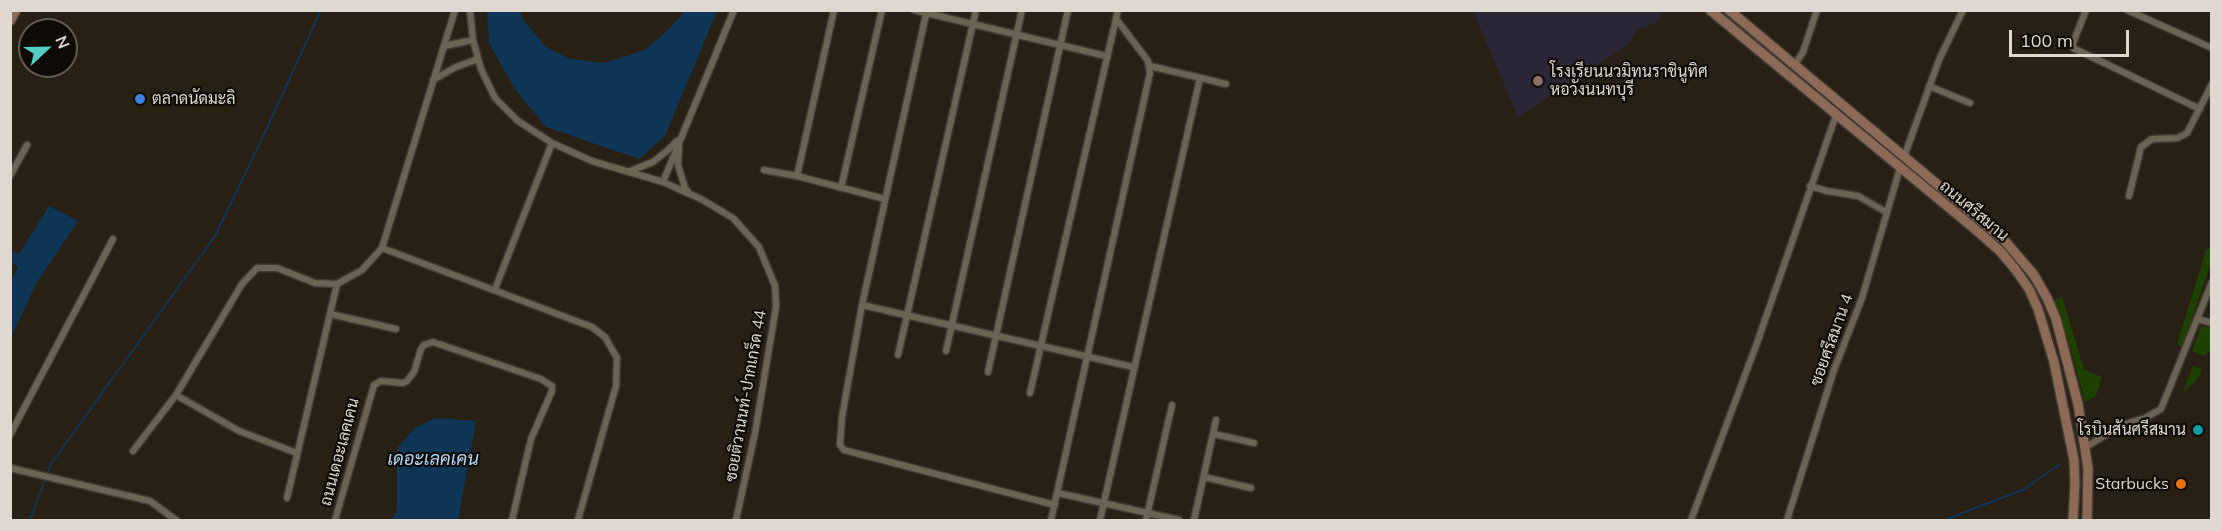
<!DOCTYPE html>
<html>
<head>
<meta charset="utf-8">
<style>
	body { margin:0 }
	#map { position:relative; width:2222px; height:531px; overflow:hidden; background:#282014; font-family:Mulish,sans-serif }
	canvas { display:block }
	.frame { position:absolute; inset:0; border:12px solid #ded8d0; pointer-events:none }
	.north { position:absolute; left:18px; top:18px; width:60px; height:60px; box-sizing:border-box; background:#0e0b06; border:2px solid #615d57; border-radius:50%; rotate:68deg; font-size:16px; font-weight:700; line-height:24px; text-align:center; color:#ded8d0 }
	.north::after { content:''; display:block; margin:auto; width:21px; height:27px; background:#54cdc7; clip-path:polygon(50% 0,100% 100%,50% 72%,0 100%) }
	.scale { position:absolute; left:2009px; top:30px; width:120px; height:27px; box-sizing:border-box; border:3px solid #ded8d0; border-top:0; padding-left:8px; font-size:18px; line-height:21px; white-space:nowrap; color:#ded8d0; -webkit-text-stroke:4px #0e0b06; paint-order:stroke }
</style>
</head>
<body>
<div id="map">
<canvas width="2222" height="531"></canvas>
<div class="frame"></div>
<div class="north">N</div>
<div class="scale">100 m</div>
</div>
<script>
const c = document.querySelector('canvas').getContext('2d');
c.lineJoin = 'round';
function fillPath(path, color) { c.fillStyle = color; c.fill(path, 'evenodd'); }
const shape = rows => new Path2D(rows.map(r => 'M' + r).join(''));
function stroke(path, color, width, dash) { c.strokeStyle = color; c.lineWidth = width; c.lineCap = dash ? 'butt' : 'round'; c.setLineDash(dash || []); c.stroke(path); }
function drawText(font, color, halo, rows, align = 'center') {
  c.font = font + ' Mulish,Sarabun,sans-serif'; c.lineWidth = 4.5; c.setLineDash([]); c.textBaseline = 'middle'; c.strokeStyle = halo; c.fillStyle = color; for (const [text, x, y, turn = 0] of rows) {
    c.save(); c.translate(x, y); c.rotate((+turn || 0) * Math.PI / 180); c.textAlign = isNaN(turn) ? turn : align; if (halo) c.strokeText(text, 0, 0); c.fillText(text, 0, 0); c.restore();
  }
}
const education = shape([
	[1473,11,1664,11,1656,23,1636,30,1629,44,1518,117]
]);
const green = shape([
	[2211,248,2211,263,2182,347,2177,344,2206,250],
	[2062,296,2084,370,2102,377,2096,396,2085,402,2071,349,2064,335,2052,301],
	[2201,326,2211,328,2211,350,2204,356,2192,351],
	[2193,366,2202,369,2200,376,2182,394]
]);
const water = shape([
	[487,11,520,11,523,20,546,47,570,59,603,63,643,51,668,30,685,11,717,11,665,136,639,159,546,127,514,88,489,43],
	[49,206,78,221,37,282,11,337,11,281,18,267,11,262,11,250,19,254],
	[435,418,476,421,458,520,392,520,397,510,397,448,415,428]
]);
const stream = shape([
	[30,520,51,464,215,236,261,141,321,10],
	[1945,520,2024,489,2060,464]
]);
const street = shape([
	[470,10,473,40,481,69,495,98,518,121,552,143,592,161,663,182,701,199,733,218,759,247,775,286,776,307,755,433,736,520],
	[914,10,1106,56],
	[927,10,862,305,842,417,840,445,844,450,1055,505],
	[2086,10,2073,43,2073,48,2200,109],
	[2127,10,2212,48],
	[444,46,473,40],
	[1150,66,1226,84],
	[1794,66,1803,52,1817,10],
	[433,80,456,67,478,59],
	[1929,86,1970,103],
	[679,146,678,165,685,188,689,193],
	[1904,157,1939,60,1963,10],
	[764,170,797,176,885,199],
	[630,171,653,162,668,150,677,141],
	[10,176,27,145],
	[797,176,834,10],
	[663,182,734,10],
	[1810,186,1827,191,1858,196,1886,212],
	[841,188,882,10],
	[2129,196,2141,147,2152,139,2178,138,2187,133,2212,84],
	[382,248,455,10],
	[495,289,552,143],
	[862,305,1133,367],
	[330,314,396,329],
	[2198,319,2212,323],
	[946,351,1022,10],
	[898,355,976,10],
	[988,372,1068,10],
	[1030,393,1118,10],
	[176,395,239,431,297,453],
	[1214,434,1254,443],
	[10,435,113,239],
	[2086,447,2122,425,2145,418,2161,409,2212,282],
	[133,451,176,395,242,284,257,268,277,268,315,283,337,284,362,270,382,248,592,327,605,337,617,358,616,386,578,520],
	[10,468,150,501,176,520],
	[1204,477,1251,488],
	[1058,493,1179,520],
	[287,498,337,284],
	[335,520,374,385,381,381,403,383,407,381,414,372,421,349,424,345,433,342,541,379,552,386,552,391,531,439,512,520],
	[1051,520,1150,73,1148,61,1117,20],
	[1100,520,1200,78],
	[1146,520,1172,405],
	[1194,520,1216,420],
	[1691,520,1757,343,1836,115],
	[1787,520,1834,370,1862,298,1900,168]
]);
const secondary = shape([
	[1710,10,1975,229,2000,251,2015,269,2029,289,2038,309,2054,362,2074,460,2075,484,2073,520],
	[1729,10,2005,241,2034,275,2047,298,2056,319,2078,404,2088,468,2087,520],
	[10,21,16,10]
]);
const markers = [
	[1538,81,6,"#8d6e63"],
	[140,99,6,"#3f7fe0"],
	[2198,430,6,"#0f9aa8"],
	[2181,484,6,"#e8710a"]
];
const poiNames = [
	["โรงเรียนนวมิทนราชินูทิศ",1550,72],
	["หอวังนนทบุรี",1550,90],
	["ตลาดนัดมะลิ",152,99],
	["โรบินสันศรีสมาน",2186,430,"right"],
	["Starbucks",2169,484,"right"]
];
const streetNames = [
	["ถนนศรีสมาน",1974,211,40],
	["ซอยศรีสมาน 4",1832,340,-70],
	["ซอยติวานนท์-ปากเกร็ด 44",746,396,-80],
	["ถนนเดอะเลคเคน",340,452,-75]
];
const waterNames = [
	["เดอะเลคเคน",433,460]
];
fillPath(education, '#2b2636');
fillPath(green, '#1e4001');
fillPath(water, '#0f3557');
stroke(stream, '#0f3557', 2);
stroke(street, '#423b33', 9);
stroke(secondary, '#423b33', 12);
stroke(street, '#6d6355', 6);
stroke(secondary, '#8c6a56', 9);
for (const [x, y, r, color] of markers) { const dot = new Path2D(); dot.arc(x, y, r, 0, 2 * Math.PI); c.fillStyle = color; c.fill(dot); stroke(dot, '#0e0b06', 2); }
drawText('16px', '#ded8d0', '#0e0b06', poiNames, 'left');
drawText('16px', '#ded8d0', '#0e0b06', streetNames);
drawText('italic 18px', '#b6d8fc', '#0e0b06', waterNames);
</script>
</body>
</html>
